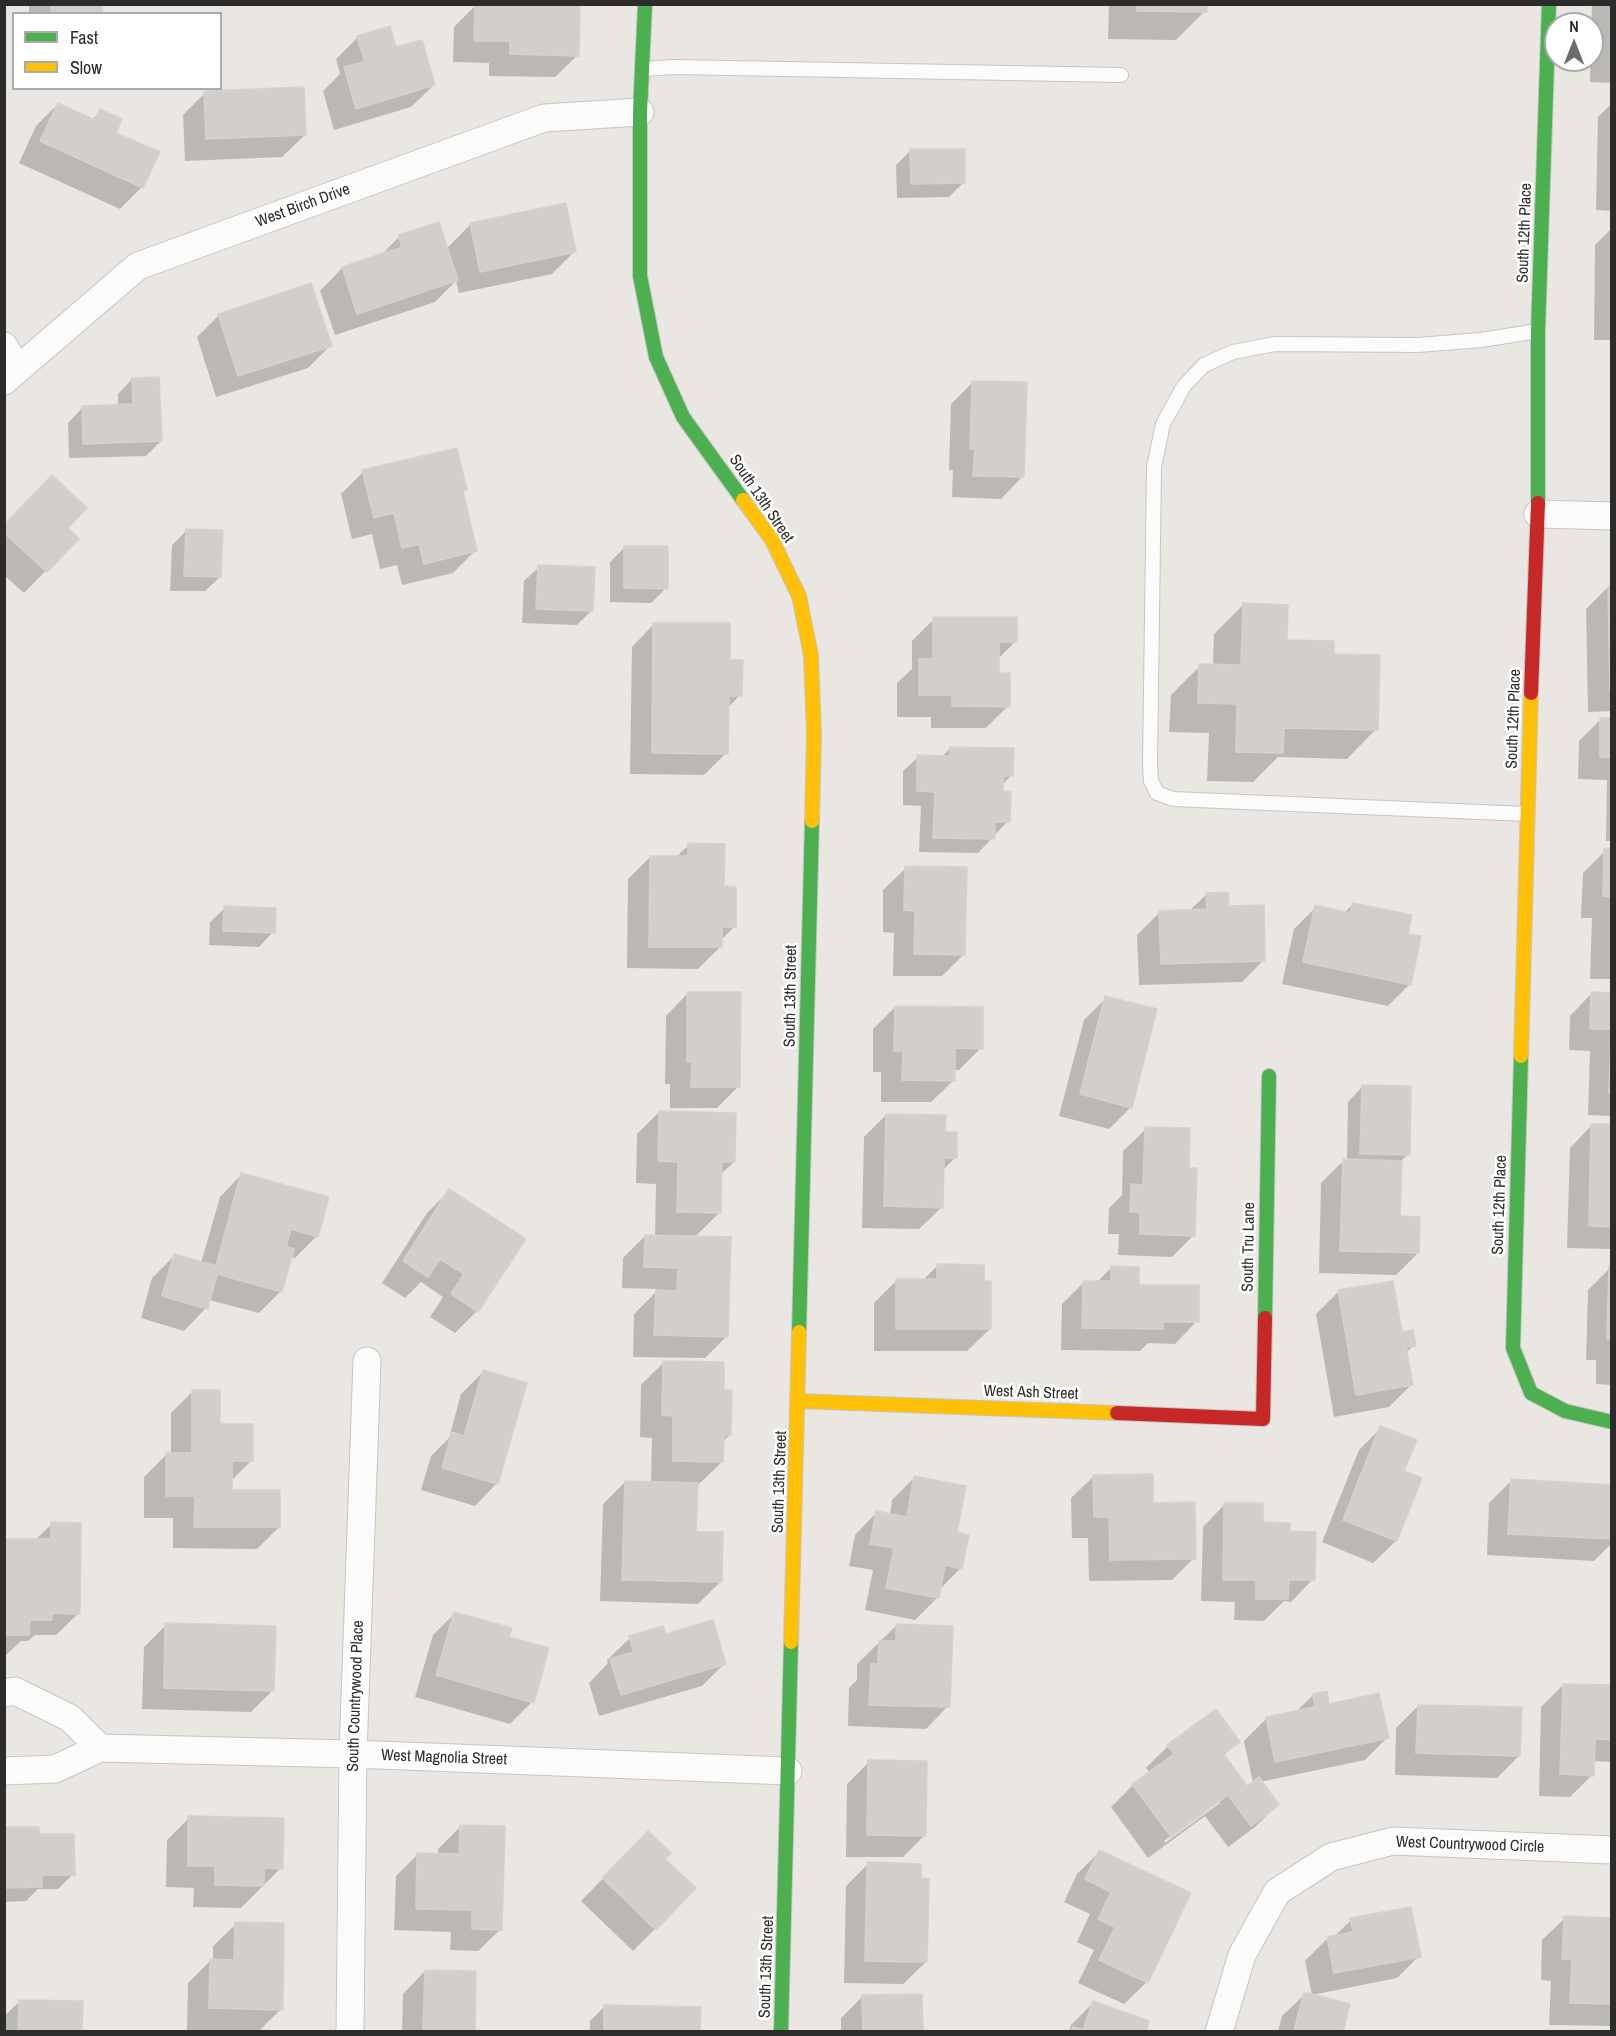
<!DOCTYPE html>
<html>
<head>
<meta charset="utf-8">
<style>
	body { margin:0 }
	#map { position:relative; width:1616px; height:2036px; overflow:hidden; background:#eae6e2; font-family:"Archivo Narrow",sans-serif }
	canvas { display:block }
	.frame { position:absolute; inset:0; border:6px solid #2c2c2c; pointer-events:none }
	.legend { position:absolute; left:12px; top:12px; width:210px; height:78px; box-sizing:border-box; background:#fff; border:2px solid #ababab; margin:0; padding:8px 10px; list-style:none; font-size:18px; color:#2c2c2c }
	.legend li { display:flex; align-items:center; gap:12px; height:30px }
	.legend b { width:30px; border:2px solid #ababab }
	.north { position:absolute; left:1544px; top:12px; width:60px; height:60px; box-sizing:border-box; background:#fff; border:2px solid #ababab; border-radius:50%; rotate:0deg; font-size:16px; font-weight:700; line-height:24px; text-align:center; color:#2c2c2c }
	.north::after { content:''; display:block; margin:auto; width:21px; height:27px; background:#6e6d6c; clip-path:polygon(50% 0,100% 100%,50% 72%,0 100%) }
</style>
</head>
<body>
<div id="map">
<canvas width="1616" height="2036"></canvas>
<div class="frame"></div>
<ul class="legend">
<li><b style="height:8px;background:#4caf50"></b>Fast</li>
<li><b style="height:8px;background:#ffc107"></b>Slow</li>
</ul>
<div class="north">N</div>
</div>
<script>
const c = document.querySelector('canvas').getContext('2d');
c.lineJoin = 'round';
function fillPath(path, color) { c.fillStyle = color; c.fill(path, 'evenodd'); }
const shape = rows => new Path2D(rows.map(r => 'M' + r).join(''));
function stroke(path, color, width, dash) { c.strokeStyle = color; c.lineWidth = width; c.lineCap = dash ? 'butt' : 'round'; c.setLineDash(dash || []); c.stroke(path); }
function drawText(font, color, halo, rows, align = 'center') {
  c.font = font + ' "Archivo Narrow",sans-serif'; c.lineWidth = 5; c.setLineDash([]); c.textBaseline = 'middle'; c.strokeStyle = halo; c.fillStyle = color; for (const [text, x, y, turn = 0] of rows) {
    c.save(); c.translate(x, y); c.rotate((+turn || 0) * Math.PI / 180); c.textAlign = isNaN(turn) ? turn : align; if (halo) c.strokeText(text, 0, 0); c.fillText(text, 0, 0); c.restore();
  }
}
const shadow = shape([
	[29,4,100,4,100,14,29,14],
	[1109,4,1205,4,1205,11,1176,40,1108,39],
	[1592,4,1612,4,1612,83,1590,82],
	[476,5,578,55,555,77,489,76,489,63,453,62,454,27],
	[358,37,395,49,434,85,411,107,334,130,323,91,340,74,336,59],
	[205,93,305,135,282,157,185,161,183,115],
	[1612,103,1612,211,1596,210,1598,117],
	[58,104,92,120,100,111,114,133,142,187,120,209,19,163,36,126],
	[911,150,964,182,949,197,897,198,896,165],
	[471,224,574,252,552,274,459,293,456,281,435,302,335,335,320,291,342,268,380,256,399,237,446,249],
	[1612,228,1612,340,1594,340,1595,245],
	[219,315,330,346,308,368,216,397,197,337],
	[132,379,161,441,146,456,69,458,68,423,82,408,118,406,118,394],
	[973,382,1023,476,1001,499,952,497,953,470,949,470,951,404],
	[363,472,465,490,462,493,475,551,453,573,402,585,397,565,380,569,372,534,352,539,341,494],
	[4,526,77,539,24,593,4,575],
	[187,530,220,577,205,591,170,591,172,545],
	[625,547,666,588,651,603,610,602,610,562],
	[539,567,592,610,577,625,522,623,524,581],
	[1608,587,1612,587,1612,711,1588,712,1586,609],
	[1243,605,1286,641,1332,655,1376,729,1347,759,1278,757,1253,782,1207,781,1209,733,1169,732,1171,695,1200,666,1213,666,1214,634],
	[934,619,1016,641,998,659,998,674,1008,706,986,728,931,728,931,717,897,717,897,683,912,669,912,641],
	[654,624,728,662,740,695,727,709,726,753,704,775,630,774,632,647],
	[1601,719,1612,720,1612,841,1606,841,1607,780,1578,779,1579,741],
	[950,748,1012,775,1002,785,1008,821,978,853,919,852,921,806,903,805,903,771,918,757,942,757],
	[689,845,723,888,734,927,720,941,720,947,698,969,627,968,628,879,650,857,676,857],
	[1605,851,1612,851,1612,979,1590,979,1592,918,1581,918,1583,873],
	[906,868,964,954,942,976,893,976,894,933,883,932,883,890],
	[1207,894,1227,908,1264,960,1242,982,1139,985,1137,935,1160,912,1189,911],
	[1353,904,1406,935,1410,984,1388,1006,1282,984,1294,929,1316,907,1344,913],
	[225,908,273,932,259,947,209,945,210,922],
	[688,993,739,1086,717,1108,670,1108,670,1084,665,1084,666,1016],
	[1592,993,1612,994,1612,1116,1588,1115,1590,1051,1569,1050,1570,1016],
	[1106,998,1131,1107,1109,1129,1059,1116,1084,1020],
	[895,1007,981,1048,959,1070,954,1070,954,1080,931,1102,881,1102,881,1072,873,1072,873,1029],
	[1362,1087,1408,1154,1400,1162,1399,1218,1418,1253,1396,1275,1319,1273,1321,1183,1343,1161,1347,1161,1348,1102],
	[659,1112,734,1162,720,1175,719,1213,694,1238,727,1336,705,1358,633,1357,634,1314,656,1292,656,1289,622,1288,623,1258,645,1236,655,1236,656,1184,636,1183,637,1134],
	[886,1115,944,1133,955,1158,942,1171,942,1207,919,1229,862,1228,864,1137],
	[1592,1125,1612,1126,1612,1249,1567,1248,1570,1148],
	[1146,1129,1187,1169,1194,1235,1172,1257,1118,1255,1119,1234,1108,1234,1109,1208,1122,1195,1123,1151],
	[242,1174,317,1236,295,1258,290,1257,281,1291,259,1313,209,1300,206,1308,184,1331,141,1318,152,1278,174,1256,201,1263,220,1197],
	[449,1191,477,1311,455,1333,430,1317,443,1297,421,1282,405,1298,382,1283,427,1213],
	[937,1266,982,1283,990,1329,967,1351,874,1351,874,1303,896,1281,922,1281],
	[1112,1267,1137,1286,1197,1321,1175,1344,1148,1343,1140,1351,1061,1350,1062,1304,1084,1282,1097,1282],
	[1610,1268,1612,1268,1612,1385,1596,1384,1596,1360,1586,1360,1588,1290],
	[1338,1292,1401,1334,1414,1345,1406,1353,1411,1385,1389,1407,1334,1417,1316,1314],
	[663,1363,722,1391,730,1435,722,1442,722,1462,699,1484,696,1484,694,1533,720,1582,698,1604,600,1601,603,1504,625,1482,651,1483,652,1438,640,1437,641,1385],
	[483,1372,497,1483,475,1506,421,1490,431,1456,449,1438,461,1394],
	[193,1391,218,1425,251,1461,231,1481,231,1492,279,1527,257,1549,173,1548,173,1518,144,1518,144,1477,166,1455,171,1455,171,1413],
	[1381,1428,1403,1472,1421,1479,1396,1541,1373,1563,1322,1542,1359,1450],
	[1094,1476,1151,1504,1194,1558,1172,1580,1089,1581,1088,1538,1072,1538,1071,1498],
	[914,1478,955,1533,961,1568,939,1590,937,1598,915,1620,865,1610,873,1570,849,1566,855,1535,877,1512,890,1515,892,1500],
	[1511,1481,1612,1486,1612,1543,1594,1561,1487,1555,1489,1503],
	[1225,1504,1261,1524,1289,1533,1313,1579,1291,1602,1284,1601,1264,1621,1234,1620,1235,1602,1201,1601,1203,1527],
	[52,1524,79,1613,56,1635,35,1635,28,1641,21,1641,4,1657,4,1541,34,1541],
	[455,1613,507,1638,532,1702,510,1724,415,1697,433,1635],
	[166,1625,273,1690,251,1712,142,1709,144,1647],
	[897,1625,948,1706,926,1729,848,1726,849,1688,857,1680,857,1664],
	[665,1636,724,1664,702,1686,599,1716,589,1683,608,1663,607,1660,630,1638],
	[1563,1685,1612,1687,1612,1762,1593,1761,1592,1775,1570,1797,1539,1796,1541,1707],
	[1313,1695,1328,1705,1387,1738,1365,1760,1260,1782,1277,1805,1255,1827,1228,1847,1205,1816,1148,1858,1111,1807,1133,1785,1150,1773,1146,1768,1168,1746,1238,1741,1223,1756,1246,1788,1253,1783,1244,1741,1266,1719,1295,1713],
	[1220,1799,1220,1803,1165,1843,1164,1841],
	[1418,1706,1519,1756,1497,1778,1395,1775,1396,1728],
	[869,1762,925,1835,903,1857,846,1857,847,1784],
	[189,1818,281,1868,241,1908,193,1907,194,1888,166,1887,167,1840],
	[460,1827,501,1929,478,1951,450,1950,451,1932,394,1930,396,1876,418,1854,438,1855,438,1849],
	[4,1828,38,1835,73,1874,58,1889,38,1889,26,1901,4,1902],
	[1099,1852,1189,1894,1147,1982,1124,2004,1078,1983,1094,1950,1077,1942,1090,1914,1064,1902,1077,1874],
	[626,1855,663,1859,655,1929,633,1951,581,1901],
	[868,1864,926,1962,903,1984,844,1983,846,1886],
	[1565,1918,1612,1919,1612,2025,1610,2026,1549,2025,1551,1981,1541,1980,1542,1940],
	[1351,1920,1419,1956,1397,1978,1312,1995,1305,1961,1327,1939,1333,1938],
	[236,1924,281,2009,259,2031,187,2030,188,1983,210,1961,213,1961,213,1946],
	[425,1971,473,2032,402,2032,403,1994],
	[1305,1994,1342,2032,1278,2032,1282,2016],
	[863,1996,921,2032,841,2032,841,2018],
	[19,2002,80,2032,4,2032,4,2016],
	[1093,2003,1144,2032,1069,2032,1071,2025],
	[605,2006,698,2032,590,2032,590,2021]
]);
const building = shape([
	[51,4,102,4,102,14,51,14,51,4],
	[475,4,580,4,579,56,510,54,510,41,474,41,475,4],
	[1137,4,1207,4,1207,12,1137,11,1137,4],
	[390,26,396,47,422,40,435,85,356,109,344,67,365,62,357,36,390,26],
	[304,87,306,135,206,139,204,91,304,87],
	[58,103,95,120,100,109,122,119,116,133,160,152,143,188,40,141,58,103],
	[910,149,965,149,965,183,911,184,910,149],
	[566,203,576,252,480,272,470,223,566,203],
	[439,222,458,280,357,314,342,267,402,247,398,235,439,222],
	[311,283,332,346,238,376,218,314,311,283],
	[159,377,162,441,83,444,82,406,133,404,132,378,159,377],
	[972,381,1027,382,1024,477,973,476,975,449,970,449,972,381],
	[457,448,467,490,463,491,477,551,424,564,419,544,402,548,394,513,374,518,362,470,457,448],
	[52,475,87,508,68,528,79,539,47,572,4,533,4,525,52,475],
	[186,529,223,530,221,577,184,576,186,529],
	[624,546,668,546,668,589,624,588,624,546],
	[538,565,595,567,593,611,536,609,538,565],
	[1608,586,1612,586,1612,690,1610,690,1608,586],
	[1243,603,1288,605,1287,640,1334,641,1334,654,1380,655,1378,730,1284,728,1283,753,1236,752,1237,704,1198,703,1199,664,1241,665,1243,603],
	[933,617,1017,617,1017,642,999,642,999,673,1010,673,1010,707,952,706,952,695,919,695,919,659,933,659,933,617],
	[653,623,730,623,730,660,743,660,742,696,729,696,728,754,652,753,653,623],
	[1600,718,1612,718,1612,758,1600,757,1600,718],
	[950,747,1014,748,1013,776,1003,776,1003,792,1011,792,1010,822,995,822,995,839,933,838,935,792,917,791,917,755,950,756,950,747],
	[688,843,725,844,724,886,736,887,736,927,722,927,722,947,649,947,650,856,688,856,688,843],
	[1604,849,1612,849,1612,897,1603,896,1604,849],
	[905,866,967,867,965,955,914,954,915,911,904,910,905,866],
	[1228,892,1229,906,1264,905,1265,961,1161,964,1159,911,1207,909,1206,893,1228,892],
	[1353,903,1412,915,1408,934,1421,936,1411,985,1303,962,1315,905,1350,913,1353,903],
	[224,906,276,908,275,933,223,931,224,906],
	[687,992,741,992,740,1087,691,1087,692,1062,687,1062,687,992],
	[1591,992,1612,993,1612,1093,1609,1093,1611,1029,1590,1029,1591,992],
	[1105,996,1157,1009,1132,1108,1080,1094,1105,996],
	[895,1006,983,1007,983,1049,955,1048,955,1081,902,1080,903,1051,894,1051,895,1006],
	[1362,1085,1411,1086,1410,1155,1360,1154,1362,1085],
	[659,1111,736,1113,735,1162,722,1162,721,1213,677,1212,678,1162,658,1161,659,1111],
	[886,1114,946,1115,945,1132,957,1132,957,1158,944,1158,943,1208,884,1206,886,1114],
	[1591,1124,1612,1124,1612,1227,1589,1226,1591,1124],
	[1145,1127,1190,1128,1189,1168,1197,1168,1195,1236,1140,1234,1140,1212,1130,1212,1131,1184,1143,1185,1145,1127],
	[1343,1159,1402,1161,1400,1216,1420,1217,1419,1253,1340,1251,1343,1159],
	[241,1173,329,1197,318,1237,291,1229,286,1247,294,1249,282,1292,217,1274,208,1309,162,1296,174,1254,216,1266,241,1173],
	[449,1189,526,1239,478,1312,451,1294,464,1274,440,1259,428,1277,403,1261,449,1189],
	[645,1235,731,1237,728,1337,654,1335,656,1290,677,1291,678,1268,644,1267,645,1235],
	[937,1264,984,1265,984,1281,991,1281,991,1329,896,1329,896,1279,937,1279,937,1264],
	[1111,1266,1139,1267,1139,1285,1199,1285,1199,1322,1163,1322,1163,1329,1082,1328,1083,1281,1111,1281,1111,1266],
	[1609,1266,1612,1266,1612,1339,1607,1339,1609,1266],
	[1393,1281,1402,1332,1413,1330,1416,1346,1406,1347,1413,1385,1356,1395,1338,1290,1393,1281],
	[663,1361,724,1362,724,1390,732,1390,731,1435,724,1435,723,1462,673,1461,673,1416,662,1415,663,1361],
	[483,1370,527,1383,498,1484,442,1468,452,1432,464,1436,483,1370],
	[192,1390,220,1390,220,1424,253,1424,253,1461,232,1461,232,1490,280,1490,280,1527,194,1527,195,1496,166,1496,166,1453,192,1453,192,1390],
	[1380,1426,1417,1440,1404,1471,1422,1478,1397,1541,1343,1520,1380,1426],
	[1153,1474,1153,1503,1195,1502,1196,1559,1110,1560,1109,1517,1094,1517,1093,1475,1153,1474],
	[914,1476,966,1486,957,1532,969,1535,962,1569,945,1565,939,1598,886,1588,894,1548,870,1544,876,1511,907,1517,914,1476],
	[1511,1479,1612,1485,1612,1539,1508,1534,1511,1479],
	[625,1481,698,1483,696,1532,723,1532,722,1582,622,1580,625,1481],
	[1224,1503,1263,1503,1263,1522,1290,1523,1290,1531,1316,1532,1315,1580,1289,1580,1288,1599,1256,1599,1256,1580,1223,1580,1224,1503],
	[51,1522,81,1523,80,1614,52,1613,52,1620,30,1620,29,1635,4,1635,4,1539,51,1539,51,1522],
	[454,1612,512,1628,509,1637,549,1648,534,1703,436,1675,454,1612],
	[713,1620,726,1664,621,1695,610,1659,634,1652,629,1636,663,1626,666,1634,713,1620],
	[165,1623,276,1626,274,1691,164,1688,165,1623],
	[896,1624,953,1626,950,1707,869,1705,871,1664,878,1664,879,1641,896,1641,896,1624],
	[1563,1684,1612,1685,1612,1740,1595,1739,1594,1776,1560,1774,1563,1684],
	[1327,1691,1329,1704,1379,1693,1389,1738,1275,1762,1266,1717,1315,1707,1313,1694,1327,1691],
	[1418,1705,1522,1707,1520,1756,1416,1753,1418,1705],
	[1216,1709,1240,1742,1223,1753,1247,1786,1259,1777,1279,1805,1251,1826,1228,1795,1171,1837,1132,1784,1174,1754,1167,1745,1216,1709],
	[868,1760,927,1761,926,1836,867,1835,868,1760],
	[188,1816,284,1818,283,1869,264,1868,264,1886,215,1885,215,1866,188,1866,188,1816],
	[460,1825,505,1826,502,1930,472,1929,472,1910,416,1909,417,1853,459,1854,460,1825],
	[4,1827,39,1827,39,1834,74,1834,75,1875,42,1875,42,1887,4,1888,4,1827],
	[648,1831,671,1853,665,1859,696,1888,656,1930,602,1878,648,1831],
	[1099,1850,1191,1893,1148,1983,1099,1960,1115,1927,1098,1919,1111,1892,1085,1879,1099,1850],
	[867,1862,921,1864,921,1878,929,1879,927,1962,865,1961,867,1862],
	[1411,1907,1421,1957,1334,1973,1327,1937,1353,1932,1350,1918,1411,1907],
	[1564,1916,1612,1918,1612,2004,1570,2003,1572,1959,1562,1959,1564,1916],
	[235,1922,284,1923,283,2010,209,2008,210,1959,234,1960,235,1922],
	[425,1970,476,1971,475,2032,423,2032,425,1970],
	[1304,1992,1350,2004,1343,2032,1289,2032,1294,2031,1304,1992],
	[922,1994,923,2032,863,2032,862,1995,922,1994],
	[19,2000,83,2001,82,2032,18,2032,19,2000],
	[1093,2001,1149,2021,1146,2032,1071,2032,1073,2027,1083,2030,1093,2001],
	[604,2005,701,2007,700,2032,604,2032,604,2005]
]);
const lane = shape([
	[643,69,674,67,1121,75],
	[1527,814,1173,799,1157,793,1151,781,1150,764,1154,467,1163,424,1184,386,1204,365,1233,352,1275,344,1418,345,1481,340,1538,331]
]);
const street = shape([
	[4,346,17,369],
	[4,381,138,266,544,118,640,112],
	[1538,514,1612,516],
	[4,1693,15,1691,70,1718,100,1748],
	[4,1771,55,1769,100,1748,353,1754,788,1771],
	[350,2032,353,1754,367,1361],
	[1219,2032,1242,1955,1277,1892,1331,1857,1393,1841,1612,1850]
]);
const fast = shape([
	[645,4,640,112,640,276,656,357,683,417,743,500],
	[1538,503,1538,331,1549,4],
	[1521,1056,1513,1348,1531,1393,1565,1411,1612,1422],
	[1265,1318,1269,1076],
	[799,1332,812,821],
	[781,2032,791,1642]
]);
const slow = shape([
	[743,500,772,540,799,596,811,655,814,734,812,821],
	[1521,1056,1531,693],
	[798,1401,1117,1413],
	[791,1642,799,1332]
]);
const jam = shape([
	[1531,693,1538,503],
	[1117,1413,1263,1419,1265,1318]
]);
const streetNames = [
	["West Birch Drive",303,206,-20],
	["South 12th Place",1525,233,-88],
	["South 13th Street",761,499,56],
	["South 12th Place",1514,719,-88],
	["South 13th Street",791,996,-89],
	["South 12th Place",1500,1205,-88],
	["South Tru Lane",1249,1247,-89],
	["West Ash Street",1031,1393,2],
	["South 13th Street",780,1482,-88],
	["South Countrywood Place",356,1696,-88],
	["West Magnolia Street",444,1758,2],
	["West Countrywood Circle",1470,1845,2],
	["South 13th Street",767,1967,-88]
];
fillPath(shadow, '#0003');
fillPath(building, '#d1cecb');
stroke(building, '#d5d1ce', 1.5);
stroke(lane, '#c6c5c5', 16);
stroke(street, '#c6c5c5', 29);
stroke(fast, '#c6c5c5', 16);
stroke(slow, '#c6c5c5', 16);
stroke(jam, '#c6c5c5', 16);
stroke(lane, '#fcfbfb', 14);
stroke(street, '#fcfbfb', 27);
stroke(fast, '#4caf50', 14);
stroke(slow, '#ffc107', 14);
stroke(jam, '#c62828', 14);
drawText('16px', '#2c2c2c', '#fff', streetNames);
</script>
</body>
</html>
